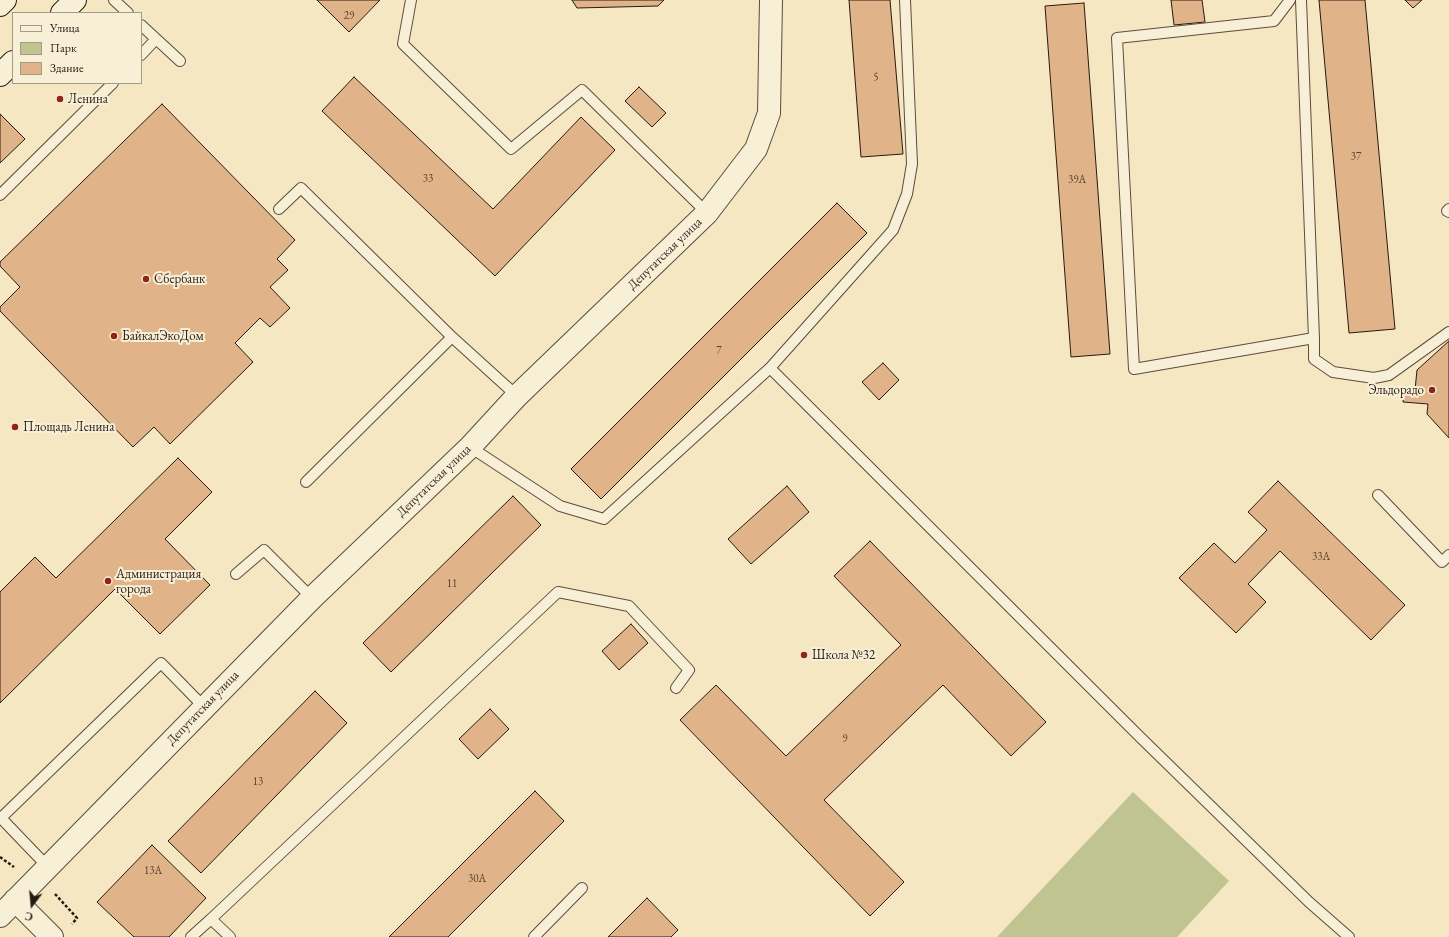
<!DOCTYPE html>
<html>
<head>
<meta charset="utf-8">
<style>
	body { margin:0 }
	#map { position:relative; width:1449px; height:937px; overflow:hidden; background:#f5e7c2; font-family:"EB Garamond",serif }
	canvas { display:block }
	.legend { position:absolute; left:12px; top:12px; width:130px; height:72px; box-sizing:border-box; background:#f8efd7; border:1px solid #a59988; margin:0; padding:5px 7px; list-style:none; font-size:12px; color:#281912 }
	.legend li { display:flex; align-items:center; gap:8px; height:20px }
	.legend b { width:20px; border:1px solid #a59988 }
	.north { position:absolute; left:12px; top:885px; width:40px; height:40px; -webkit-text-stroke:3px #f8efd7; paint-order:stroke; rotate:196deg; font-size:11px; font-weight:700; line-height:16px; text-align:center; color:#281912 }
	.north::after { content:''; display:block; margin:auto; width:14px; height:18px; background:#281912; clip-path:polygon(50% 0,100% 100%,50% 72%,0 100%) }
</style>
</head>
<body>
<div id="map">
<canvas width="1449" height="937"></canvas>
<ul class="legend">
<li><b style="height:5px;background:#f8efd7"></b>Улица</li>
<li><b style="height:11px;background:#bfc491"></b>Парк</li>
<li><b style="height:11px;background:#e0b389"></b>Здание</li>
</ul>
<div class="north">С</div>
</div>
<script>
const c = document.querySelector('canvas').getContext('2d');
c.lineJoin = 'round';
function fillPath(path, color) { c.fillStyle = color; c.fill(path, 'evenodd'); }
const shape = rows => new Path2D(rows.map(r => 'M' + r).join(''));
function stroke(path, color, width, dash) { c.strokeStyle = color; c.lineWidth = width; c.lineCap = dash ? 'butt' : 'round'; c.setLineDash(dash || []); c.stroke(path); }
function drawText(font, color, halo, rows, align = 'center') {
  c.font = font + ' "EB Garamond",serif'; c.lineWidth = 4; c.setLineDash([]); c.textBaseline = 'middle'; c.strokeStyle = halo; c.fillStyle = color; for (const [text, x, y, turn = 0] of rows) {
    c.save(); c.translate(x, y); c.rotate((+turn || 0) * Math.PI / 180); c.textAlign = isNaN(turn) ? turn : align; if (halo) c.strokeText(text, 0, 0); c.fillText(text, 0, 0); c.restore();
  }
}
const green = shape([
	[1133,792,1229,881,1177,937,997,937]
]);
const building = shape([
	[317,0,380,0,349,32,317,0],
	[572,0,664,0,658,6,577,8,572,0],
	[849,0,890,0,903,154,861,157,849,0],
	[1171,0,1202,0,1205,22,1174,25,1171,0],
	[1319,0,1365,0,1395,329,1349,333,1319,0],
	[1405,0,1422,0,1413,8,1405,0],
	[1084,3,1110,354,1071,357,1045,6,1084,3],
	[354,77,493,209,581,117,615,150,495,276,322,111,354,77],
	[639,87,666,113,652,127,625,101,639,87],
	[162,104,295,240,277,259,288,270,270,287,290,308,270,327,260,318,235,343,253,362,170,444,154,427,133,447,0,311,0,307,20,287,0,266,0,262,162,104],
	[0,114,25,139,0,163,0,114],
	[837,203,867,233,601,499,571,469,837,203],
	[1449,341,1449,438,1427,414,1428,404,1403,402,1404,390,1415,390,1417,370,1449,341],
	[883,363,899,380,879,400,862,382,883,363],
	[178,458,212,492,165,539,210,585,160,634,115,589,0,703,0,592,35,557,56,578,178,458],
	[1278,481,1405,605,1371,640,1280,551,1248,584,1266,602,1236,633,1179,578,1214,543,1235,563,1267,530,1248,512,1278,481],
	[787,486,809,512,751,564,728,539,787,486],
	[513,496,541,525,391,672,363,643,513,496],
	[870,541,1046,722,1011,756,943,685,824,800,904,882,870,916,680,720,716,685,786,756,901,645,834,576,870,541],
	[631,624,648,643,619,670,602,651,631,624],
	[315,691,347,723,201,873,168,841,315,691],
	[490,709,509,729,478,759,459,739,490,709],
	[535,791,564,821,448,937,389,937,535,791],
	[152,845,206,898,169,937,134,937,97,902,152,845],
	[647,898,678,930,671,937,608,937,647,898]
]);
const path = shape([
	[0,857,14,867],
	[55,894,77,918,72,924]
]);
const service = shape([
	[114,0,128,13],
	[411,0,403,44,511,149,582,90,707,213],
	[1290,0,1274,21,1117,38,1134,369,1314,338,1314,359,1333,372,1374,378,1389,375,1449,332],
	[1301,0,1314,338],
	[141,25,180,61],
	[141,55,156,39],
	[0,195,113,83],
	[279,209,301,188,452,337,517,396],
	[1449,209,1447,211,1449,212],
	[770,368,1141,738,1309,902,1349,937],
	[470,447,560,506,604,519,770,368,893,230,907,194,912,164,905,0],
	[306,482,452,337],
	[1378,495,1442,562,1449,555],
	[236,574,264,550,312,598],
	[48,867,1,818,161,663,204,707],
	[211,919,558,592,629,606,689,670,676,688],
	[191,937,211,919,230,937],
	[534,937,582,888]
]);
const tertiary = shape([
	[15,900,52,937],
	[0,916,312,598,470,447,517,396,707,213,756,149,769,113,771,0]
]);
const secondary = shape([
	[0,5,5,0],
	[62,13,75,0],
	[0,75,13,62]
]);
const markers = [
	[60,99,4,"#8f2418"],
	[146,279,4,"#8f2418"],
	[114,336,4,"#8f2418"],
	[1432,390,4,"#8f2418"],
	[15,427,4,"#8f2418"],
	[108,581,4,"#8f2418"],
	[804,655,4,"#8f2418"]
];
const numberNames = [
	["29",349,16],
	["5",876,77],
	["37",1356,157],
	["33",428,179],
	["39А",1077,180],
	["7",719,351],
	["33А",1321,557],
	["11",452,584],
	["9",845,739],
	["13",258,782],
	["13А",153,871],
	["30А",477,879]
];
const poiNames = [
	["Ленина",68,99],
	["Сбербанк",154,279],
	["БайкалЭкоДом",122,336],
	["Эльдорадо",1424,390,"right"],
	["Площадь Ленина",23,427],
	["Администрация",116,574],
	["города",116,589],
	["Школа №32",812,655]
];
const streetNames = [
	["Депутатская улица",665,254,-44],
	["Депутатская улица",434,481,-44],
	["Депутатская улица",203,708,-46]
];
fillPath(green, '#bfc491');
fillPath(building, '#e0b389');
stroke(building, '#281912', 1);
stroke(service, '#5b4c3e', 12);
stroke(tertiary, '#5b4c3e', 24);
stroke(secondary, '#281912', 24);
stroke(path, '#281912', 2.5, [3, 2]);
stroke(service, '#f8efd7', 10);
stroke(tertiary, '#f8efd7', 22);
stroke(secondary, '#f8efd7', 22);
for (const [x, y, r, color] of markers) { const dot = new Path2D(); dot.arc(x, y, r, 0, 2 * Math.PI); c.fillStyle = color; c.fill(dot); stroke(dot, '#f8efd7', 1.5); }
drawText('11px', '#564030', null, numberNames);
drawText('13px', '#281912', '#f8efd7', poiNames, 'left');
drawText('13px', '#281912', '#f8efd7', streetNames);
</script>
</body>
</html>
